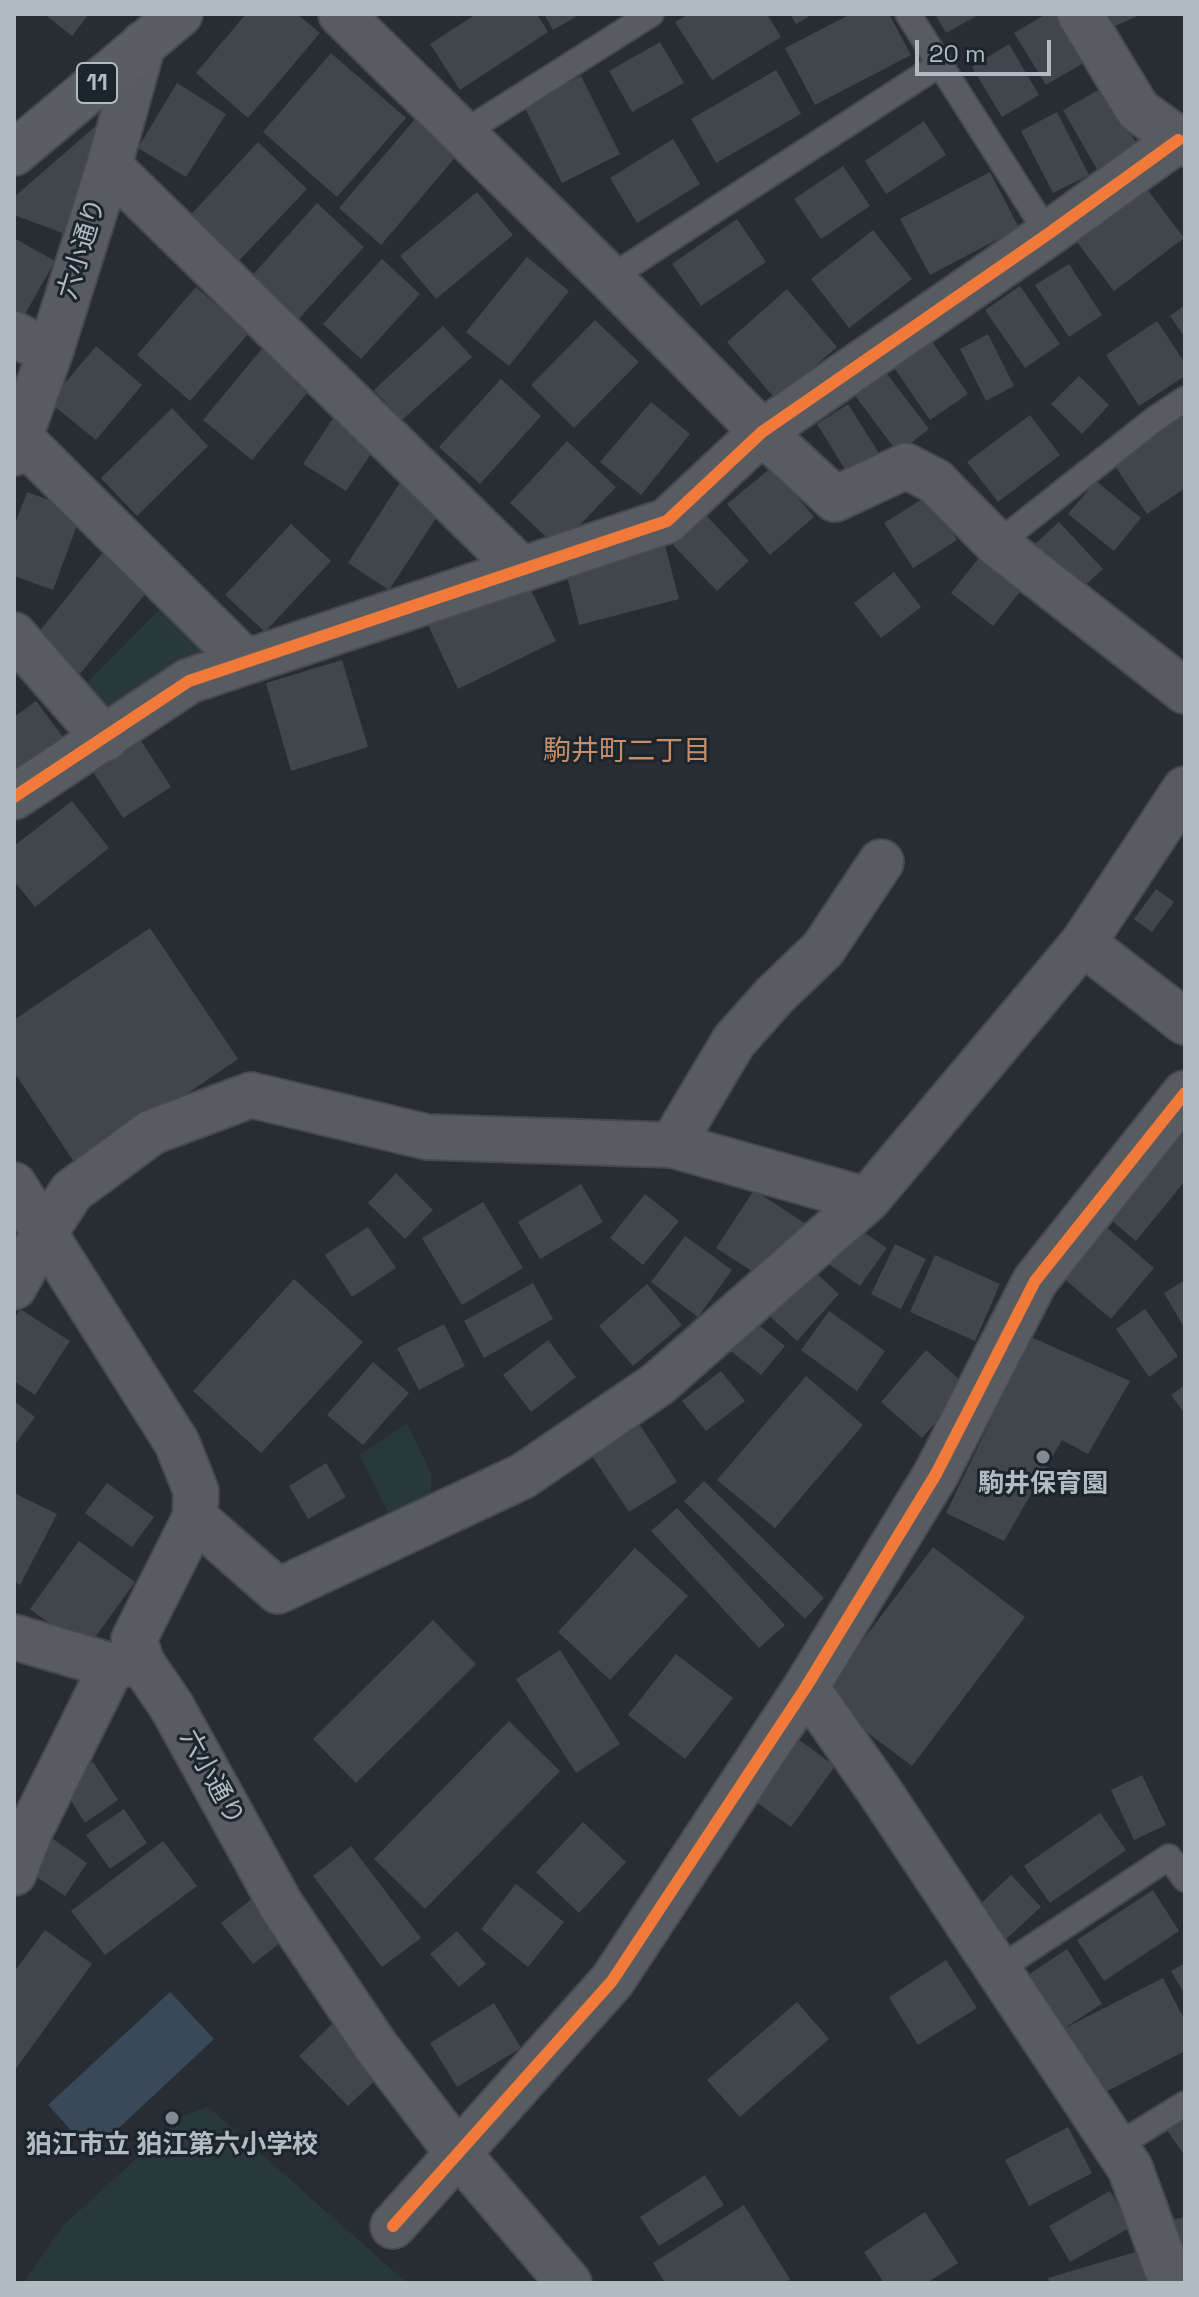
<!DOCTYPE html>
<html>
<head>
<meta charset="utf-8">
<style>
	body { margin:0 }
	#map { position:relative; width:1199px; height:2297px; overflow:hidden; background:#282d33; font-family:"Space Grotesk",sans-serif }
	canvas { display:block }
	.frame { position:absolute; inset:0; border:16px solid #b2bac4; pointer-events:none }
	.scale { position:absolute; left:915px; top:40px; width:136px; height:36px; box-sizing:border-box; border:4px solid #b2bac4; border-top:0; padding-left:10px; font-size:24px; line-height:28px; white-space:nowrap; color:#b2bac4; -webkit-text-stroke:6px #1c242c; paint-order:stroke }
</style>
</head>
<body>
<div id="map">
<canvas width="1199" height="2297"></canvas>
<div class="frame"></div>
<div class="scale">20 m</div>
</div>
<script>
const c = document.querySelector('canvas').getContext('2d');
c.lineJoin = 'round';
function fillPath(path, color) { c.fillStyle = color; c.fill(path, 'evenodd'); }
const shape = rows => new Path2D(rows.map(r => 'M' + r).join(''));
function stroke(path, color, width, dash) { c.strokeStyle = color; c.lineWidth = width; c.lineCap = dash ? 'butt' : 'round'; c.setLineDash(dash || []); c.stroke(path); }
function drawText(font, color, halo, rows, align = 'center') {
  c.font = font + ' "Space Grotesk","Noto Sans JP",sans-serif'; c.lineWidth = 6; c.setLineDash([]); c.textBaseline = 'middle'; c.strokeStyle = halo; c.fillStyle = color; for (const [text, x, y, turn = 0] of rows) {
    c.save(); c.translate(x, y); c.rotate((+turn || 0) * Math.PI / 180); c.textAlign = isNaN(turn) ? turn : align; if (halo) c.strokeText(text, 0, 0); c.fillText(text, 0, 0); c.restore();
  }
}
const green = shape([
	[176,593,245,661,105,739,71,699],
	[407,1423,431,1473,431,1511,394,1525,360,1455],
	[208,2107,407,2283,23,2283,64,2225,182,2116]
]);
const water = shape([
	[170,1992,214,2039,92,2153,48,2105]
]);
const building = shape([
	[44,14,89,14,72,36],
	[246,14,297,14,320,33,248,118,196,73],
	[476,14,537,14,548,32,460,90,430,44],
	[544,14,581,14,553,30],
	[689,14,767,14,781,37,712,80,675,22],
	[790,14,813,14,796,24],
	[851,14,889,14,911,55,815,105,785,48],
	[935,14,980,14,946,33],
	[1046,14,1058,14,1087,61,1046,85,1014,33],
	[1098,14,1142,14,1106,30],
	[660,42,684,83,632,112,609,71],
	[1009,44,1039,95,1002,117,972,67],
	[331,53,406,118,337,197,263,132],
	[776,70,801,114,716,163,691,119],
	[581,76,620,154,562,183,523,104],
	[177,83,226,114,186,177,138,148],
	[1104,87,1140,150,1099,173,1063,110],
	[1057,112,1089,175,1053,193,1021,131],
	[105,118,65,234,14,215,14,197],
	[416,118,458,154,381,245,339,208],
	[924,121,946,155,886,194,865,161],
	[673,139,700,184,637,223,610,178],
	[258,142,307,189,233,267,185,221],
	[843,166,870,206,821,239,794,199],
	[990,172,1019,228,930,275,900,219],
	[1147,189,1184,238,1114,291,1077,242],
	[477,192,513,235,436,299,400,256],
	[317,203,364,247,296,322,249,279],
	[737,219,766,262,701,306,672,264],
	[873,230,912,279,849,328,811,279],
	[14,238,55,261,20,323,14,320],
	[527,257,569,291,509,366,466,332],
	[382,259,420,294,361,359,323,324],
	[1069,264,1102,315,1069,337,1035,285],
	[1020,286,1060,344,1025,368,985,310],
	[196,287,249,333,190,401,137,355],
	[787,289,837,347,776,400,727,342],
	[1185,305,1185,338,1170,316],
	[595,320,639,362,574,428,531,385],
	[1157,321,1185,363,1185,376,1139,406,1106,355],
	[443,326,472,357,402,420,374,390],
	[924,330,968,394,930,420,886,356],
	[988,334,1014,386,986,401,960,349],
	[96,346,142,385,96,440,49,402],
	[264,346,312,387,252,460,203,420],
	[884,370,929,429,898,453,853,393],
	[1079,376,1109,405,1082,434,1051,404],
	[501,379,541,416,480,484,439,447],
	[651,402,690,434,641,495,600,462],
	[848,404,886,464,854,484,817,424],
	[172,408,208,446,137,516,101,478],
	[1030,415,1060,455,998,502,967,462],
	[1182,415,1185,419,1185,488,1147,514,1113,463],
	[334,417,377,445,346,491,303,464],
	[567,441,616,487,558,548,510,503],
	[772,467,814,517,770,555,727,504],
	[404,476,446,503,389,590,348,563],
	[1096,481,1141,518,1114,551,1068,514],
	[27,492,82,512,53,590,14,576,14,527],
	[929,495,957,540,913,568,884,523],
	[706,515,749,561,717,591,673,545],
	[1059,522,1103,569,1071,598,1027,551],
	[291,524,331,561,265,632,225,595],
	[664,542,679,599,579,625,565,568],
	[985,550,1027,583,993,626,951,593],
	[104,551,150,588,75,680,30,643],
	[894,572,921,607,881,638,854,603],
	[525,578,556,641,458,689,428,625],
	[342,660,368,747,291,771,266,683],
	[36,701,66,741,14,781,14,717],
	[136,733,171,787,123,818,88,764],
	[72,801,109,848,35,907,14,881,14,846],
	[1156,889,1174,902,1152,932,1134,919],
	[150,928,238,1059,78,1168,14,1072,14,1020],
	[1185,1118,1185,1181,1136,1241,1105,1215],
	[396,1173,433,1210,405,1239,368,1203],
	[581,1184,603,1222,540,1259,518,1222],
	[754,1190,806,1224,769,1282,716,1248],
	[645,1194,679,1221,643,1265,610,1238],
	[483,1202,523,1268,462,1305,422,1238],
	[849,1222,887,1248,860,1286,823,1260],
	[1104,1225,1154,1268,1111,1319,1061,1276],
	[368,1227,396,1268,352,1297,325,1255],
	[685,1236,732,1270,698,1317,651,1282],
	[895,1244,926,1259,901,1309,871,1294],
	[935,1255,1000,1284,975,1341,910,1312],
	[805,1263,839,1294,797,1341,763,1310],
	[294,1279,363,1342,261,1453,193,1391],
	[1185,1280,1185,1329,1164,1293],
	[533,1283,553,1319,484,1358,464,1321],
	[647,1284,682,1325,633,1366,599,1326],
	[20,1309,70,1341,35,1395,14,1381,14,1319],
	[1145,1309,1178,1356,1149,1377,1116,1329],
	[829,1311,885,1351,857,1391,801,1350],
	[746,1315,785,1346,761,1375,723,1345],
	[444,1324,465,1366,419,1390,397,1348],
	[1031,1337,1130,1381,1088,1454,1062,1440,1004,1541,946,1513],
	[548,1340,576,1377,531,1412,503,1375],
	[926,1350,967,1386,922,1438,881,1402],
	[373,1362,409,1393,363,1445,327,1415],
	[721,1371,745,1401,706,1431,682,1401],
	[806,1376,863,1425,775,1528,717,1480],
	[1185,1385,1185,1414,1171,1395],
	[14,1401,35,1417,14,1446],
	[640,1425,677,1482,629,1512,592,1456],
	[326,1463,346,1497,308,1519,289,1486],
	[704,1481,824,1598,805,1619,684,1501],
	[107,1483,154,1517,132,1547,85,1513],
	[14,1493,57,1514,20,1585,14,1582],
	[677,1508,785,1625,759,1648,651,1531],
	[79,1541,135,1582,86,1650,30,1609],
	[933,1547,1025,1617,912,1766,820,1697],
	[635,1548,688,1596,610,1680,558,1632],
	[433,1620,476,1664,356,1783,313,1739],
	[560,1650,620,1744,576,1773,516,1679],
	[676,1654,733,1698,685,1759,628,1715],
	[509,1721,560,1771,425,1909,374,1859],
	[787,1731,835,1766,791,1827,742,1792],
	[93,1762,118,1800,85,1823,60,1783],
	[1142,1775,1166,1825,1134,1840,1111,1790],
	[124,1809,147,1843,110,1869,86,1835],
	[1100,1813,1126,1850,1050,1903,1024,1866],
	[583,1822,626,1862,579,1913,536,1872],
	[52,1838,87,1863,65,1896,28,1871],
	[163,1841,197,1886,105,1955,71,1911],
	[351,1846,421,1938,382,1967,313,1876],
	[1011,1875,1041,1907,1006,1939,977,1907],
	[516,1884,564,1922,528,1967,481,1929],
	[1153,1890,1179,1931,1104,1981,1077,1940],
	[253,1898,285,1939,253,1964,221,1923],
	[45,1930,92,1964,14,2071,14,1972],
	[457,1931,486,1964,459,1987,430,1954],
	[1067,1949,1102,2004,1063,2029,1163,1978,1185,2021,1185,2051,1094,2098,1025,1977],
	[946,1960,977,2008,918,2045,889,1997],
	[1185,1963,1185,1995,1171,1971],
	[797,2002,829,2039,740,2117,707,2080],
	[494,2003,521,2048,457,2087,430,2043],
	[333,2023,382,2074,348,2106,299,2056],
	[1185,2112,1185,2156,1164,2126],
	[1068,2127,1092,2173,1029,2206,1005,2160],
	[705,2175,724,2205,659,2246,640,2217],
	[1110,2191,1131,2227,1070,2262,1049,2226],
	[744,2205,790,2279,784,2283,665,2283,653,2263],
	[925,2212,958,2263,927,2283,884,2283,864,2252],
	[1185,2217,1185,2267,1170,2220],
	[1149,2248,1158,2283,1050,2283,1048,2278]
]);
const lane = shape([
	[908,14,1048,234],
	[463,133,651,14],
	[610,278,940,64],
	[997,544,1155,419,1185,399],
	[996,1971,1169,1857,1185,1879],
	[1115,2147,1185,2104]
]);
const street = shape([
	[341,14,610,278,762,432,835,499,906,466,935,481,997,544,1185,691],
	[1080,14,1138,110,1185,144],
	[109,166,522,570],
	[14,334,50,353],
	[19,437,245,661],
	[14,453,50,353,109,166,143,44],
	[14,635,105,739],
	[14,797,189,681,667,521,762,432,1048,234,1178,140],
	[1083,943,1185,1022],
	[672,1145,734,1041,775,995,823,949,881,862],
	[14,1185,177,1443,196,1491,195,1518,134,1639,142,1663,172,1707,281,1905,375,2045,457,2152,569,2283],
	[14,1287,43,1235,72,1191,152,1132,251,1095,427,1137,672,1145,867,1200],
	[195,1518,278,1591,523,1476,658,1384,867,1200,1083,943,1185,789],
	[14,1637,112,1666,139,1663],
	[806,1687,878,1789,1130,2168,1172,2283],
	[14,1873,31,1829,112,1666],
	[393,2226,612,1981,806,1687,936,1474,1035,1281,1185,1093]
]);
const primary = shape([
	[14,153,180,14]
]);
const cycleway = shape([
	[14,797,189,681,667,521,762,432,1048,234,1178,140],
	[393,2226,612,1981,806,1687,936,1474,1035,1281,1185,1093]
]);
const markers = [
	[1043,1457,8,"#828991"],
	[172,2118,8,"#828991"]
];
const shields = [
	[97,83,40]
];
const shieldNames = [
	["11",97,83]
];
const streetNames = [
	["六小通り",83,249,-73],
	["六小通り",211,1778,61]
];
const poiNames = [
	["駒井保育園",1043,1485],
	["狛江市立 狛江第六小学校",172,2146]
];
const neighbourhoodNames = [
	["駒井町二丁目",627,752]
];
fillPath(green, '#293939');
fillPath(water, '#39495a');
fillPath(building, '#41464b');
stroke(lane, '#46494e', 28);
stroke(street, '#46494e', 48);
stroke(primary, '#454a50', 48);
stroke(lane, '#585c61', 24);
stroke(street, '#585c61', 44);
stroke(primary, '#5a5d62', 44);
stroke(cycleway, '#f17a3a', 12);
for (const [x, y, r, color] of markers) { const dot = new Path2D(); dot.arc(x, y, r, 0, 2 * Math.PI); c.fillStyle = color; c.fill(dot); stroke(dot, '#1c242c', 3); }
for (const [x, y, w] of shields) { const box = new Path2D(); box.roundRect(x - w / 2, y - 20, w, 40, 6); c.fillStyle = '#1c242c'; c.fill(box); stroke(box, '#b2bac4', 2); }
drawText('bold 24px', '#b2bac4', null, shieldNames);
drawText('26px', '#b2bac4', '#1c242c', streetNames);
drawText('bold 26px', '#b2bac4', '#1c242c', poiNames);
drawText('28px', '#c78d69', '#1c242c', neighbourhoodNames);
</script>
</body>
</html>
